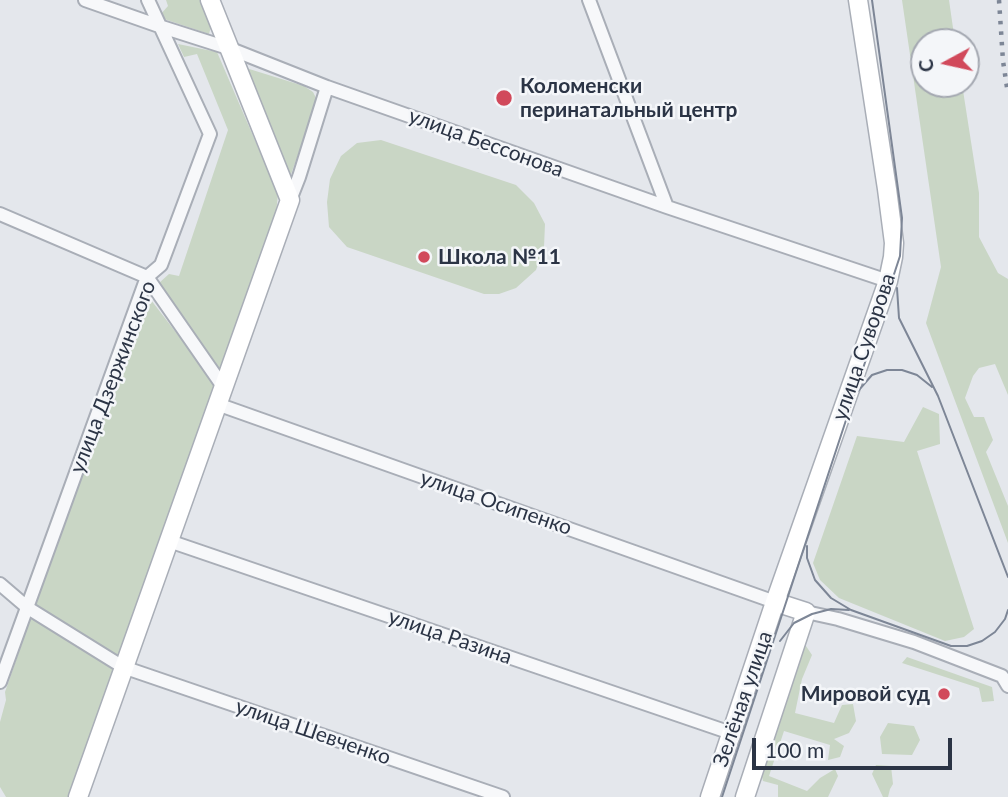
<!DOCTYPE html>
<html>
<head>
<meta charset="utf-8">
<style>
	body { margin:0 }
	#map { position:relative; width:1008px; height:797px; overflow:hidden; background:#e4e7ec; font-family:Lato,sans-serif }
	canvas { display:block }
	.north { position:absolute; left:910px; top:28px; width:70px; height:70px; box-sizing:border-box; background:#f4f6f9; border:2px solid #a4a8b1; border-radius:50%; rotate:262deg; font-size:19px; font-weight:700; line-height:28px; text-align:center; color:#2b3445 }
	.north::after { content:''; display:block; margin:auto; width:24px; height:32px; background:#d1495b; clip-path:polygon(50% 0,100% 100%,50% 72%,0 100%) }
	.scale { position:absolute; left:752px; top:738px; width:200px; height:32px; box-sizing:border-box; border:4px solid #2b3445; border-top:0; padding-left:9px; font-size:21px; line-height:24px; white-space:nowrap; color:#2b3445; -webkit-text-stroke:5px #f4f6f9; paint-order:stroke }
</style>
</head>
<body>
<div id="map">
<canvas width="1008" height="797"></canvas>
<div class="north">С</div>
<div class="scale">100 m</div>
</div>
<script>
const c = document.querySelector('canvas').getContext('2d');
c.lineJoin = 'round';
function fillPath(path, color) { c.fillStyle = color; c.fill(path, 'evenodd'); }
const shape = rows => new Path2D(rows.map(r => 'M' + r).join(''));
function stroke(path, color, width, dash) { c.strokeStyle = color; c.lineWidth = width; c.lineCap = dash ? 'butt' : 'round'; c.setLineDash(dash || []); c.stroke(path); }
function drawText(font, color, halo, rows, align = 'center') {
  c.font = font + ' Lato,sans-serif'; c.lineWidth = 5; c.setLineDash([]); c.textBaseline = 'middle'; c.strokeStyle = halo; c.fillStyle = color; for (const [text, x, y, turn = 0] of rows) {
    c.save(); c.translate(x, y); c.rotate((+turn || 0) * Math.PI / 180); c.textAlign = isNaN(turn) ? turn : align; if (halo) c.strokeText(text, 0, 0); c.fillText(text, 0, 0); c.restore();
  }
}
const green = shape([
	[166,0,205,0,213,19,209,34,161,18,160,15,168,6],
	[902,0,949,0,955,42,924,42,924,84,962,84,979,193,979,237,998,273,1008,279,1008,395,995,364,979,368,973,376,965,398,974,417,984,417,993,440,986,452,1008,506,1008,543,926,323,941,267],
	[178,44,217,52,278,194,276,214,222,372,159,283,169,274,179,276,228,130,197,54,184,57],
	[246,68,304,86,313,92,316,98,316,105,290,177],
	[381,140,516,185,534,203,545,224,544,247,536,270,516,288,499,294,484,294,347,247,329,227,327,202,330,179,341,156,357,143],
	[144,291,215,383,68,797,6,797,0,787,0,722,6,700,5,692],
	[923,407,939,414,940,444,917,451,974,629,964,637,945,641,839,598,820,580,813,563,857,436,904,442],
	[800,637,812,655,802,679,795,713,834,723,842,705,853,704,856,721,849,733,834,739,844,746,840,757,828,760,830,745,784,731,769,776,807,791,820,778,835,769,838,776,828,797,778,797,778,785,763,781,759,764],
	[907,657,992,687,994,701,982,702,979,688,902,663],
	[888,723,914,726,920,740,912,755,882,754,880,737],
	[876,765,891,766,893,784,890,789,888,797,883,797,872,774]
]);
const street = shape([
	[85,0,159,26,231,49,327,87,667,207,888,281],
	[589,0,667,207],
	[290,200,299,177,327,87],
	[0,214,147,277,224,388],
	[217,404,775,602],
	[169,541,731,733],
	[0,584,28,608,123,667,503,797],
	[806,612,838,619,914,642,1002,676,1008,686],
	[0,682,147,277,161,265,210,134,148,0]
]);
const secondary = shape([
	[78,797,290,200,210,0],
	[710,797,775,602,888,281,893,257,894,243,887,189,858,0],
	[745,797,806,612,775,602]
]);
const tram = shape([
	[897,288,899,318,938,396,1008,577],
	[858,391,872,375,887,370,902,370,917,375,932,387],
	[807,546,807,558,815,580,831,598,851,610,951,646,967,646,982,641,995,632,1005,619,1008,610],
	[780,641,794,623,812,614,831,609,849,610],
	[722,797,900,256,902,218,872,0]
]);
const rail = shape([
	[999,0,1003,61,1008,94]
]);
const markers = [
	[504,98,9,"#d1495b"],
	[424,257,7,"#d1495b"],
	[944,694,7,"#d1495b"]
];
const poiNames = [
	["Коломенски",520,86],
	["перинатальный центр",520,110],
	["Школа №11",438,257],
	["Мировой суд",930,694,"right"]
];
const streetNames = [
	["улица Бессонова",486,143,20],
	["улица Суворова",864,347,-71],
	["улица Дзержинского",113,377,-69],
	["улица Осипенко",496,503,19],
	["улица Разина",450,637,19],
	["Зелёная улица",743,699,-71],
	["улица Шевченко",313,732,19]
];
fillPath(green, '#c9d6c5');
stroke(street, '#a9aeb7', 16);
stroke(secondary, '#a9aeb7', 21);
stroke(street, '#f7f8fa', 12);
stroke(secondary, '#fff', 18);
stroke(tram, '#7d8696', 2);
stroke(rail, '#7d8696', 4.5, [3.5, 7]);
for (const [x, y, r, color] of markers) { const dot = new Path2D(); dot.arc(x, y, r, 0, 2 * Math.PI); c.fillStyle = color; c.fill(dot); stroke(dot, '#f4f6f9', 2.5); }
drawText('bold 21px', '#2b3445', '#f4f6f9', poiNames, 'left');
drawText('21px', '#2b3445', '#f4f6f9', streetNames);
</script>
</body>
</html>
